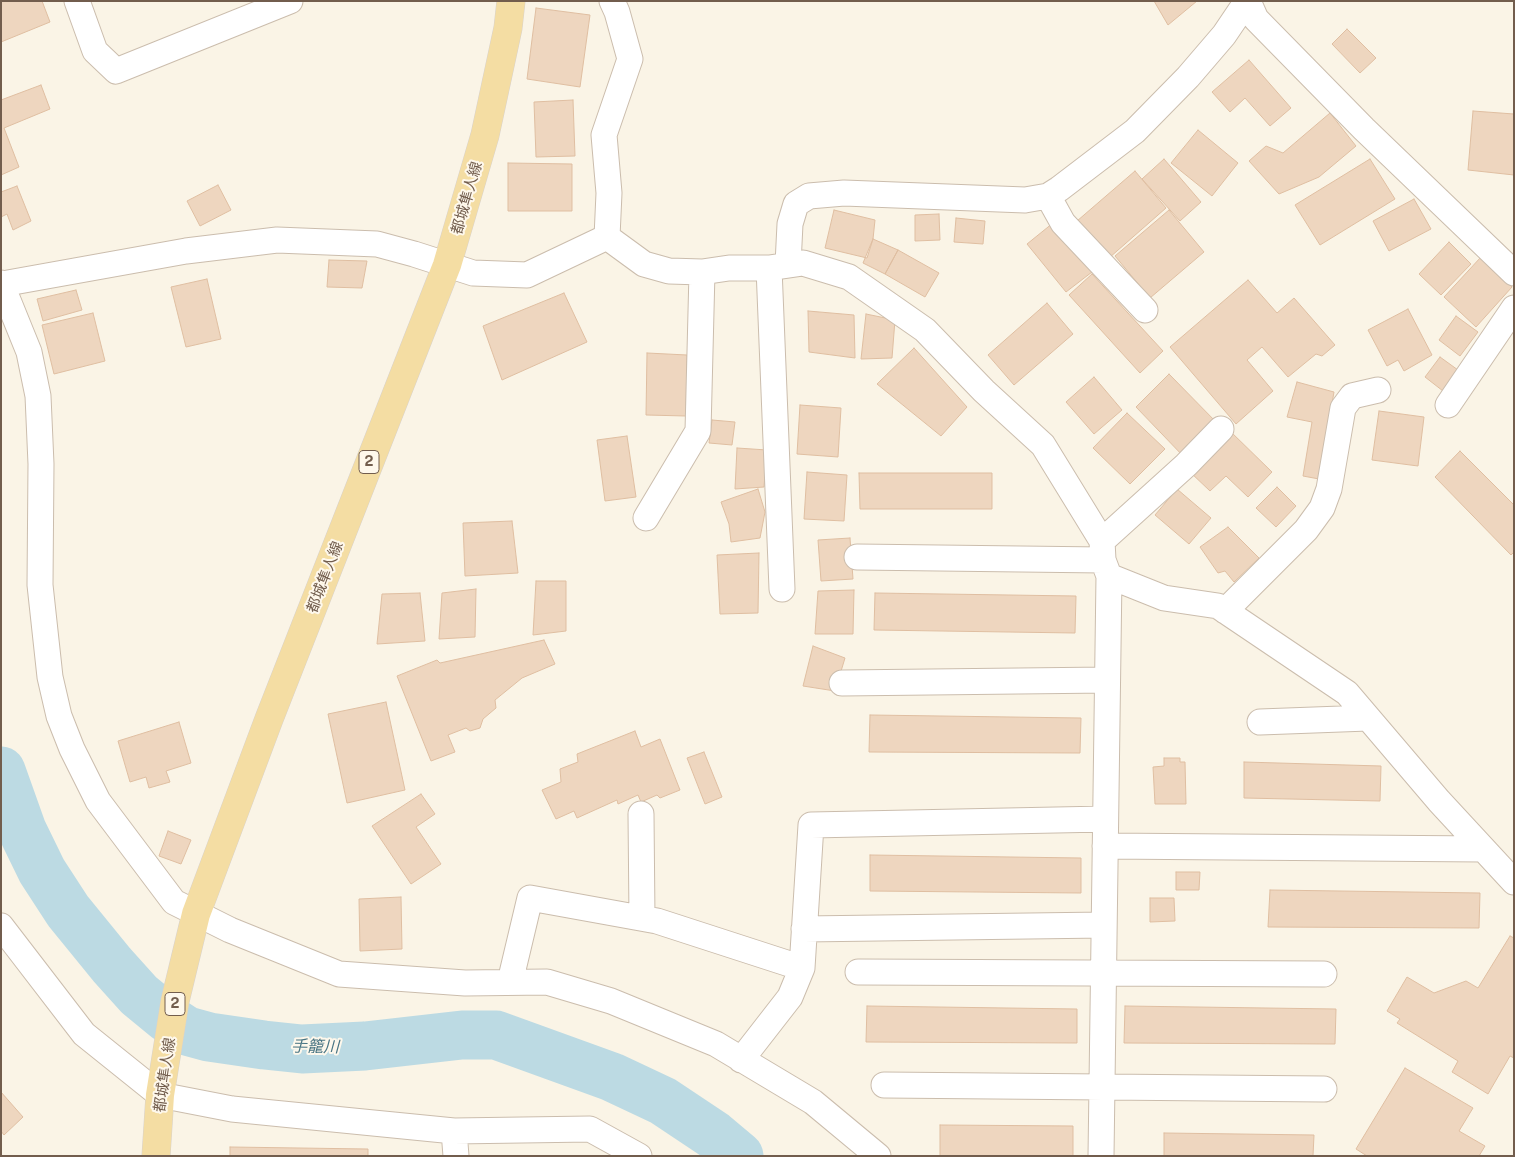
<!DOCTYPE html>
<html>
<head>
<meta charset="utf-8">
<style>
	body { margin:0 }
	#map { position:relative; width:1515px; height:1157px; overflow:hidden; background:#faf4e6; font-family:"Public Sans",sans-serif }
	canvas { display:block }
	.frame { position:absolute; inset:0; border:2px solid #725d4d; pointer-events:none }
</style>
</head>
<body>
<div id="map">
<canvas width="1515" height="1157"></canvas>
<div class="frame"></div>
</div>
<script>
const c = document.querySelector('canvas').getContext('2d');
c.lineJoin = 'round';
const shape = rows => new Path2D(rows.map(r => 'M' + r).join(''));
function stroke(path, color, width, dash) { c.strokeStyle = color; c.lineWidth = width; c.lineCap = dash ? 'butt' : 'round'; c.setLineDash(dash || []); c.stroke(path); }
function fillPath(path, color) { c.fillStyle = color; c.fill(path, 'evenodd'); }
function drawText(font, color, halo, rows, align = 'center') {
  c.font = font + ' "Public Sans","Noto Sans JP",sans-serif'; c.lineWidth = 4; c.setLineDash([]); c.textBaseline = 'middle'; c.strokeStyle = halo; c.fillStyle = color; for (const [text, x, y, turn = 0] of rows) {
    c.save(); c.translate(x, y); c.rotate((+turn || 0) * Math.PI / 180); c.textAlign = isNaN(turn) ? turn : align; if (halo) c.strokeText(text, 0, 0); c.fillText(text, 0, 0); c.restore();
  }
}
const river = shape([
	[1,771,22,830,42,871,68,911,112,965,139,995,167,1018,187,1031,209,1037,264,1045,302,1049,365,1046,462,1035,496,1035,612,1077,663,1101,714,1135,739,1156]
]);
const building = shape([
	[1,1,42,1,50,22,1,42,1,1],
	[1154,1,1197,1,1168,25,1154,1],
	[536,8,590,15,580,87,527,79,536,8],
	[1347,29,1376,58,1360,73,1332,44,1347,29],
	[1249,60,1291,108,1270,126,1245,98,1230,112,1212,92,1249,60],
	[41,85,50,109,4,128,19,167,1,175,1,100,41,85],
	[573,100,575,156,536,157,534,102,573,100],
	[1473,111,1514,114,1514,175,1468,170,1473,111],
	[1330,113,1356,146,1319,177,1279,194,1249,161,1266,146,1283,153,1330,113],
	[1198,130,1238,163,1212,196,1171,163,1198,130],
	[1164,159,1201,202,1180,221,1142,179,1164,159],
	[1370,159,1395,199,1320,245,1295,205,1370,159],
	[508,163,572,164,572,211,508,211,508,163],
	[1135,171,1166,208,1109,258,1077,221,1135,171],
	[218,185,231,210,200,226,187,201,218,185],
	[17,186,31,221,13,230,7,214,1,217,1,192,17,186],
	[1414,199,1431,229,1389,251,1373,221,1414,199],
	[834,210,875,220,873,239,867,258,825,248,834,210],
	[1169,210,1204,252,1150,298,1115,256,1169,210],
	[939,214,940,240,915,241,915,215,939,214],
	[956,218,985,221,983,244,954,242,956,218],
	[1053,223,1092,272,1066,292,1027,244,1053,223],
	[873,239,898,250,885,274,863,263,873,239],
	[1449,242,1471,264,1441,295,1419,274,1449,242],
	[898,250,939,273,925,297,885,274,898,250],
	[1481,257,1512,287,1476,327,1444,297,1481,257],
	[329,260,367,261,362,288,327,287,329,260],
	[1092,274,1163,351,1140,373,1069,295,1092,274],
	[207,279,221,339,186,347,171,287,207,279],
	[1248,280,1277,313,1294,298,1335,345,1322,356,1316,354,1288,377,1262,347,1247,360,1273,391,1236,424,1170,347,1248,280],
	[76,290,82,310,43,321,37,299,76,290],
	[564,293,587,342,502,380,483,326,564,293],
	[1047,303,1073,334,1014,385,988,355,1047,303],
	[1408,309,1432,355,1404,371,1398,360,1387,366,1368,330,1408,309],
	[808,311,854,315,855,358,809,352,808,311],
	[93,313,105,361,54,374,42,325,93,313],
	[866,314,895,320,892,358,861,359,866,314],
	[1456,316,1478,332,1460,356,1439,340,1456,316],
	[914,348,967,407,941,436,877,384,914,348],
	[647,353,687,355,686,416,646,415,647,353],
	[1440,357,1458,370,1443,391,1425,377,1440,357],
	[1169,374,1218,424,1185,458,1136,407,1169,374],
	[1094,377,1122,410,1094,434,1066,402,1094,377],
	[1297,382,1334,392,1319,479,1303,476,1312,422,1287,417,1297,382],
	[800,405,841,408,838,457,797,454,800,405],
	[1379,411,1424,417,1418,466,1372,460,1379,411],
	[1127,413,1165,449,1130,484,1093,448,1127,413],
	[712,420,735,422,732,445,709,443,712,420],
	[1230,431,1272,472,1248,497,1226,476,1210,491,1190,472,1230,431],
	[627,436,636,497,605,501,597,440,627,436],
	[737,448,767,450,764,487,735,489,737,448],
	[1460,451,1514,505,1514,552,1511,555,1435,477,1460,451],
	[807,472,847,475,844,521,804,519,807,472],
	[859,473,992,473,992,509,860,509,859,473],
	[1277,487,1296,506,1276,527,1256,508,1277,487],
	[758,489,765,512,760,538,731,542,729,524,721,502,758,489],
	[1177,489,1211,518,1189,544,1155,515,1177,489],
	[512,521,518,573,465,576,463,523,512,521],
	[1228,527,1259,558,1234,582,1225,571,1218,573,1200,547,1228,527],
	[850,538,853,579,821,581,818,540,850,538],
	[759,553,758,613,720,614,717,555,759,553],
	[536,581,566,581,566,631,533,635,536,581],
	[476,589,475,637,439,639,442,593,476,589],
	[854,590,853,634,815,634,818,591,854,590],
	[420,593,425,641,377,644,382,594,420,593],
	[875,593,1076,596,1075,633,874,630,875,593],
	[544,640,555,664,522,678,495,700,496,708,483,719,480,728,470,731,466,728,448,735,455,752,431,761,397,676,437,660,440,663,544,640],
	[813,646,845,658,835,691,803,686,813,646],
	[386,702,405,790,347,803,328,714,386,702],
	[870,715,1081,718,1080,753,869,752,870,715],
	[179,722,191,763,166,771,170,782,149,788,146,777,130,782,118,741,179,722],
	[635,731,641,747,660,739,680,790,660,798,657,795,641,802,638,795,618,804,617,800,577,818,574,811,556,819,542,790,561,782,560,769,578,762,577,754,635,731],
	[704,752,722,797,705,804,687,758,704,752],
	[1164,758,1180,758,1180,762,1185,762,1186,804,1155,804,1153,767,1164,766,1164,758],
	[1244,762,1381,766,1380,801,1244,798,1244,762],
	[421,794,435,814,416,827,441,864,411,884,372,826,421,794],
	[168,831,191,840,181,864,159,856,168,831],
	[870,855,1081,858,1081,893,870,891,870,855],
	[1176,872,1200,872,1199,890,1176,890,1176,872],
	[1270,890,1480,893,1479,928,1268,927,1270,890],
	[401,897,402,949,360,951,359,899,401,897],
	[1150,898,1174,898,1175,921,1150,922,1150,898],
	[1510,936,1514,938,1514,1058,1510,1056,1488,1094,1452,1072,1458,1061,1397,1023,1400,1019,1387,1011,1407,977,1434,993,1466,981,1478,988,1510,936],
	[867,1006,1077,1009,1077,1043,866,1042,867,1006],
	[1125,1006,1336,1009,1335,1044,1124,1043,1125,1006],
	[1405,1068,1473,1108,1459,1131,1485,1146,1479,1156,1367,1156,1356,1149,1405,1068],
	[1,1092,23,1117,4,1135,1,1131,1,1092],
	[940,1125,1073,1126,1073,1156,940,1156,940,1125],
	[1164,1133,1314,1135,1313,1156,1164,1156,1164,1133],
	[230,1147,368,1149,368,1156,230,1156,230,1147]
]);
const street = shape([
	[77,1,95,51,116,71,290,1],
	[612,1,617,12,630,59,604,135,609,193,607,237,644,264,669,271,702,272,729,268,769,268,803,263,849,277,925,330,984,391,1043,445,1102,541,1103,560,1109,576,1164,598,1218,606,1347,693,1439,801,1514,882],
	[1248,1,1256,19,1364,129,1514,273],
	[1048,196,1063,223,1145,310],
	[788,264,790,224,796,204,809,196,844,193,1025,200,1048,196,1059,189,1135,131,1188,77,1224,35,1247,1],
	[769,268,782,589],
	[1,283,29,352,38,396,41,464,40,585,50,677,59,716,72,749,98,801,174,902,230,930,339,974,465,983,547,982,611,1001,716,1044,813,1102,878,1156],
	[2,284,186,251,277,240,377,244,414,254,473,273,527,275,607,237],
	[1448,405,1514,308],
	[646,518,698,431,702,272],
	[1102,541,1186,465,1221,429],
	[857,557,1103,560],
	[1225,611,1306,530,1322,508,1329,489,1343,408,1352,396,1378,390],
	[842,683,1107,680],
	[1260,722,1368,718],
	[641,814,642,918],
	[1105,846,1483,849],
	[1,926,84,1034,160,1095,232,1109,454,1131,590,1129,639,1156],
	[804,929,1104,925],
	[858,972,1324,974],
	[510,982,530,898,657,921,802,968],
	[741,1060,790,997,802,968,811,825,1105,819],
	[884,1085,1324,1089],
	[454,1131,456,1156],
	[1101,1156,1109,576]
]);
const primary = shape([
	[156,1156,160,1095,175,1001,196,914,269,719,447,265,485,135,508,28,511,1]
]);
const shields = [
	[369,462,20],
	[175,1004,20]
];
const shieldNames = [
	["2",369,462],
	["2",175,1004]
];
const streetNames = [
	["都城隼人線",467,198,-74],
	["都城隼人線",325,577,-69],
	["都城隼人線",165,1075,-82]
];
const waterNames = [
	["手籠川",315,1047,1]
];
stroke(river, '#bcdae3', 49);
fillPath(building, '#eed6bf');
stroke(building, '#dfbea1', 1);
stroke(street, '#cbbdad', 27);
stroke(primary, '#d8d2cd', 29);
stroke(street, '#fff', 25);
stroke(primary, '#f4dda3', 28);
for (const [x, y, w] of shields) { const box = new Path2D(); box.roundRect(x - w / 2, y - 11.5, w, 23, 4); c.fillStyle = '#fef8ec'; c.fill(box); stroke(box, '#725d4d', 1); }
drawText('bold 14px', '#725d4d', null, shieldNames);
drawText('15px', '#725d4d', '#fef8ec', streetNames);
drawText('italic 16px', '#487483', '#fef8ec', waterNames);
</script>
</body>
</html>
